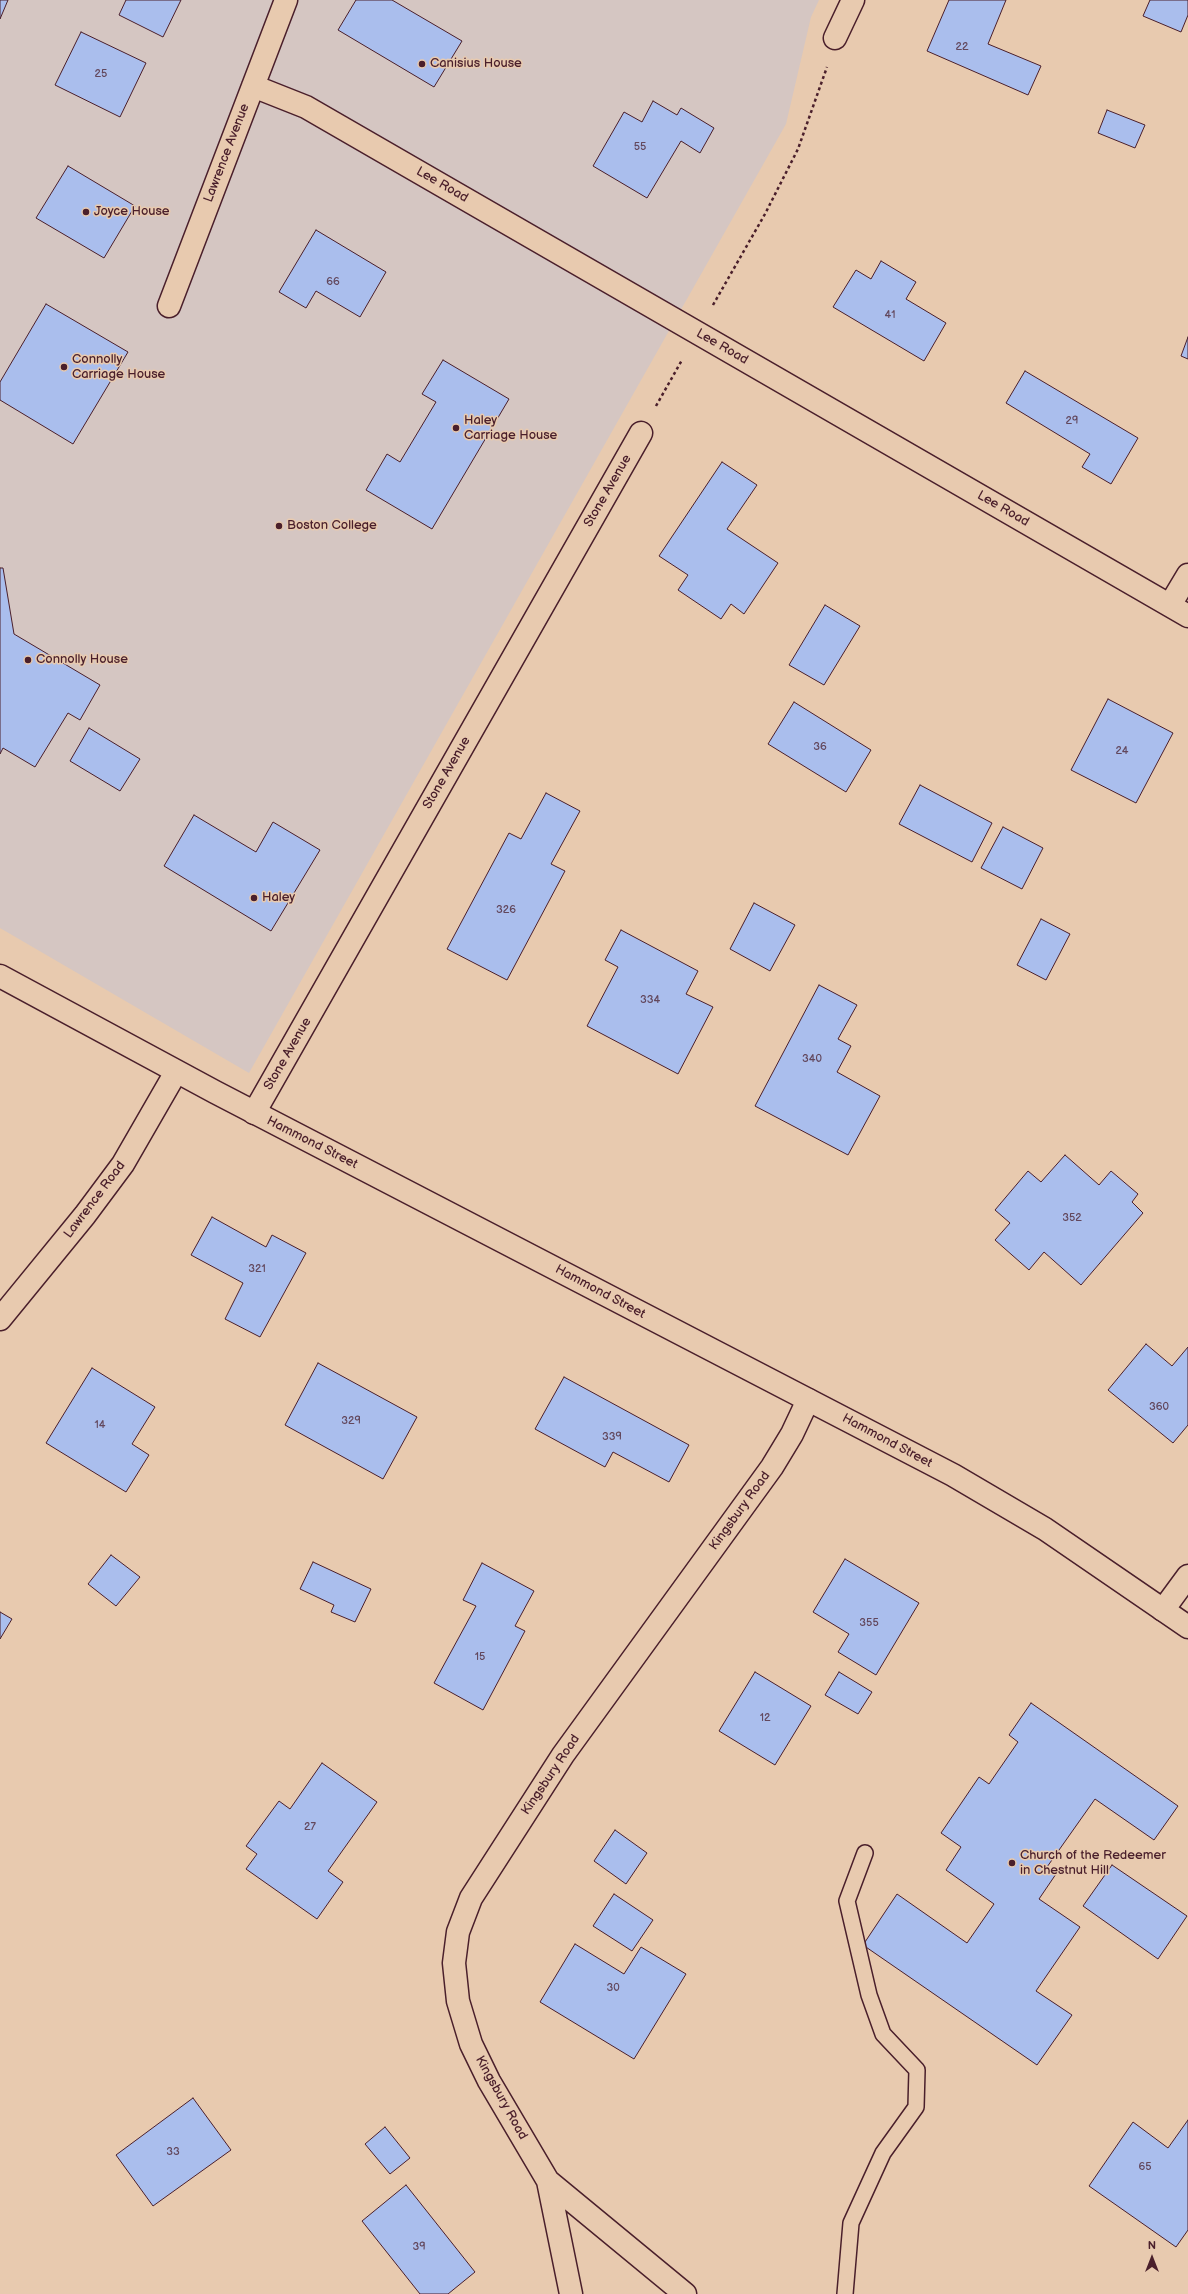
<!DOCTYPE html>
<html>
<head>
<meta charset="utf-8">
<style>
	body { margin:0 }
	#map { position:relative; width:1188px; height:2294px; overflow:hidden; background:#e8caaf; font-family:"Balsamiq Sans",sans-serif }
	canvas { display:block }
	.north { position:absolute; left:1132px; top:2238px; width:40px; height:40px; -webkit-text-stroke:3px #e8caaf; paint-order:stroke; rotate:0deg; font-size:11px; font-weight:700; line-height:16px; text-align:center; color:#4a1f2b }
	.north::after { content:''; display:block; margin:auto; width:14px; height:18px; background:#4a1f2b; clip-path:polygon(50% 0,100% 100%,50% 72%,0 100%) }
</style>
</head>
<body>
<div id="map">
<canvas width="1188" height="2294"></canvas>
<div class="north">N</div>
</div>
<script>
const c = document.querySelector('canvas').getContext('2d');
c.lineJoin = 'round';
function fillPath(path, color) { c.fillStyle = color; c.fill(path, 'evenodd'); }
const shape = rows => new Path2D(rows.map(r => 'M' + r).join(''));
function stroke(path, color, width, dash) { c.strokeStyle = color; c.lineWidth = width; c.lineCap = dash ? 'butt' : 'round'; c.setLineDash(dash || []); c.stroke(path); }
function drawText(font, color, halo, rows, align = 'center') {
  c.font = font + ' "Balsamiq Sans",sans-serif'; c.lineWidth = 3; c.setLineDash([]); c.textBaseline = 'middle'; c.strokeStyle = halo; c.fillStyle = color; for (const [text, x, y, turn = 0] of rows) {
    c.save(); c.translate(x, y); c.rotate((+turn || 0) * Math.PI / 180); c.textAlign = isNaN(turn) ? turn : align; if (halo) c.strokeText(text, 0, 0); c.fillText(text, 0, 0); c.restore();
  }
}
const built = shape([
	[0,0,819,0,811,17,786,124,249,1073,0,928]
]);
const building = shape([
	[0,0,8,0,0,19,0,0],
	[126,0,181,0,163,37,119,15,126,0],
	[356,0,392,0,462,41,434,87,338,30,356,0],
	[949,0,1006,0,988,44,1041,66,1028,95,927,51,949,0],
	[1150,0,1188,0,1188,15,1181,32,1143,16,1150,0],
	[81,32,146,63,120,117,55,85,81,32],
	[653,101,677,115,681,108,714,128,700,153,681,141,647,198,593,166,624,112,642,122,653,101],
	[1107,110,1145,125,1135,148,1098,133,1107,110],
	[68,166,135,206,104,258,36,218,68,166],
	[316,230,386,272,360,317,316,291,306,308,279,292,316,230],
	[881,261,916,282,906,299,946,323,924,361,833,307,856,270,871,279,881,261],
	[46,304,128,352,73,444,0,400,0,382,46,304],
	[1188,337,1188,359,1181,356,1188,337],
	[443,360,509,399,432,529,366,490,387,454,400,462,436,402,422,394,443,360],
	[1025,371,1138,438,1111,484,1082,467,1090,454,1006,403,1025,371],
	[722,462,757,485,727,529,778,563,744,614,731,604,721,619,678,590,688,575,659,556,722,462],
	[0,568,3,568,14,634,100,685,80,720,68,713,35,767,3,748,0,754,0,568],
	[825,605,860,626,824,685,789,665,825,605],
	[1108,699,1173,733,1136,803,1071,770,1108,699],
	[794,702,871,750,846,792,768,744,794,702],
	[89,728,140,759,120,791,70,761,89,728],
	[920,785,992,823,972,862,899,824,920,785],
	[546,793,580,811,551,864,565,871,507,980,447,949,509,833,521,839,546,793],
	[194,815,256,852,273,822,320,850,271,931,164,866,194,815],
	[1003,827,1043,848,1022,889,981,868,1003,827],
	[754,903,795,925,770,971,730,949,754,903],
	[1041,919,1070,934,1046,980,1017,965,1041,919],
	[621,930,698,971,686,994,713,1007,678,1074,587,1026,618,967,605,960,621,930],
	[819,985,857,1005,838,1039,851,1046,837,1072,880,1096,848,1155,755,1106,819,985],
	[1065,1155,1099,1185,1111,1171,1138,1194,1132,1202,1143,1213,1081,1285,1044,1252,1029,1270,995,1240,1010,1223,995,1210,1028,1171,1041,1182,1065,1155],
	[212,1217,266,1247,272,1235,306,1253,260,1337,225,1319,243,1283,191,1255,212,1217],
	[1146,1344,1172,1366,1188,1347,1188,1425,1173,1443,1108,1390,1146,1344],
	[318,1363,417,1417,383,1479,285,1425,318,1363],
	[92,1368,155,1407,132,1444,149,1455,126,1492,46,1443,92,1368],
	[564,1377,689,1445,669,1482,613,1452,605,1467,535,1429,564,1377],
	[111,1555,140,1577,116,1606,88,1584,111,1555],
	[845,1559,919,1603,876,1675,838,1652,849,1634,813,1612,845,1559],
	[313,1562,371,1589,355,1622,331,1612,334,1605,300,1589,313,1562],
	[482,1563,534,1591,515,1626,525,1631,483,1710,434,1683,476,1606,463,1600,482,1563],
	[0,1612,12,1619,0,1639,0,1612],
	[755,1672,811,1706,775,1765,719,1731,755,1672],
	[839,1672,872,1692,858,1714,825,1695,839,1672],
	[1031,1703,1178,1806,1154,1840,1095,1799,1047,1867,1056,1874,1039,1899,1080,1927,1036,1991,1072,2015,1037,2065,863,1945,897,1894,967,1943,994,1904,946,1870,961,1847,941,1833,979,1777,989,1784,1018,1742,1009,1735,1031,1703],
	[322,1763,377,1802,328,1871,343,1882,317,1919,246,1869,257,1854,246,1846,279,1801,290,1809,322,1763],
	[615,1830,647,1853,626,1884,594,1861,615,1830],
	[1112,1865,1187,1916,1158,1959,1083,1906,1112,1865],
	[614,1894,653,1920,632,1951,593,1926,614,1894],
	[575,1944,624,1974,641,1947,686,1974,634,2059,540,2002,575,1944],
	[193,2098,231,2150,153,2206,116,2155,193,2098],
	[1188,2120,1188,2230,1176,2247,1089,2186,1133,2122,1168,2148,1188,2120],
	[385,2127,410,2158,390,2174,365,2144,385,2127],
	[406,2185,475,2272,448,2294,420,2294,362,2221,406,2185]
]);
const path = shape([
	[713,305,765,214,798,149,827,67],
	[656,406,682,360]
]);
const lane = shape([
	[845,2294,851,2223,883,2153,916,2107,917,2070,883,2034,869,1995,847,1901,865,1853]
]);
const street = shape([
	[835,38,853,0],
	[253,86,306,107,1188,616],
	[169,306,286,0],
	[1170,605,1188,575],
	[254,1113,641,433],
	[0,1319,85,1215,123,1164,176,1072],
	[1163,1610,1188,1576],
	[548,2181,685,2294],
	[571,2294,548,2181,489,2081,471,2044,458,2001,454,1963,458,1932,471,1898,563,1755,772,1467,792,1434,808,1400]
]);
const secondary = shape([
	[0,976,215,1092,953,1475,1045,1529,1188,1627]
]);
const markers = [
	[422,64,4,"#4a1f2b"],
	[86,212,4,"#4a1f2b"],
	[64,367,4,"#4a1f2b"],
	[456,428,4,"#4a1f2b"],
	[279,526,4,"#4a1f2b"],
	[28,660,4,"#4a1f2b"],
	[254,898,4,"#4a1f2b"],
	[1012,1863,4,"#4a1f2b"]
];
const numberNames = [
	["22",962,47],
	["25",101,74],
	["55",640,147],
	["66",333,282],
	["41",890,315],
	["29",1072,421],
	["36",820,747],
	["24",1122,751],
	["326",506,910],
	["334",650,1000],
	["340",812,1059],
	["352",1072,1218],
	["321",257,1269],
	["360",1159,1407],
	["329",351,1421],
	["14",100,1425],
	["339",612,1437],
	["355",869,1623],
	["15",480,1657],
	["12",765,1718],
	["27",310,1827],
	["30",613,1988],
	["33",173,2152],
	["65",1145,2167],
	["39",419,2247]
];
const poiNames = [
	["Canisius House",430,64],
	["Joyce House",94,212],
	["Connolly",72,360],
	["Carriage House",72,375],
	["Haley",464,421],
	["Carriage House",464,436],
	["Boston College",287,526],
	["Connolly House",36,660],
	["Haley",262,898],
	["Church of the Redeemer",1020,1856],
	["in Chestnut Hill",1020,1871]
];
const streetNames = [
	["Lawrence Avenue",227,153,-69],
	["Lee Road",442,185,30],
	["Lee Road",722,347,30],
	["Stone Avenue",608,491,-60],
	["Lee Road",1003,509,30],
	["Stone Avenue",447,773,-60],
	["Stone Avenue",288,1054,-60],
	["Hammond Street",312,1143,27],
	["Lawrence Road",95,1200,-53],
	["Hammond Street",600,1292,28],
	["Hammond Street",887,1441,28],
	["Kingsbury Road",740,1511,-54],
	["Kingsbury Road",551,1775,-56],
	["Kingsbury Road",501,2098,61]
];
fillPath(built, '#d5c6c2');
fillPath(building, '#aabeed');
stroke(building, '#4a1f2b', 1);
stroke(lane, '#4a1f2b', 18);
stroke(street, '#4a1f2b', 25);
stroke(secondary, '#4a1f2b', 25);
stroke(path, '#4a1f2b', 2.5, [3, 3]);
stroke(lane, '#e8caaf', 15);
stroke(street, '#e8caaf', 22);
stroke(secondary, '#e8caaf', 22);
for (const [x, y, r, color] of markers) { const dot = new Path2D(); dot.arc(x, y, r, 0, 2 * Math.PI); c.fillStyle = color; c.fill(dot); stroke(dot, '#e8caaf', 1.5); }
drawText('11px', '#62475c', null, numberNames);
drawText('13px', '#4a1f2b', '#e8caaf', poiNames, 'left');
drawText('13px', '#4a1f2b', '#e8caaf', streetNames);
</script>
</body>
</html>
